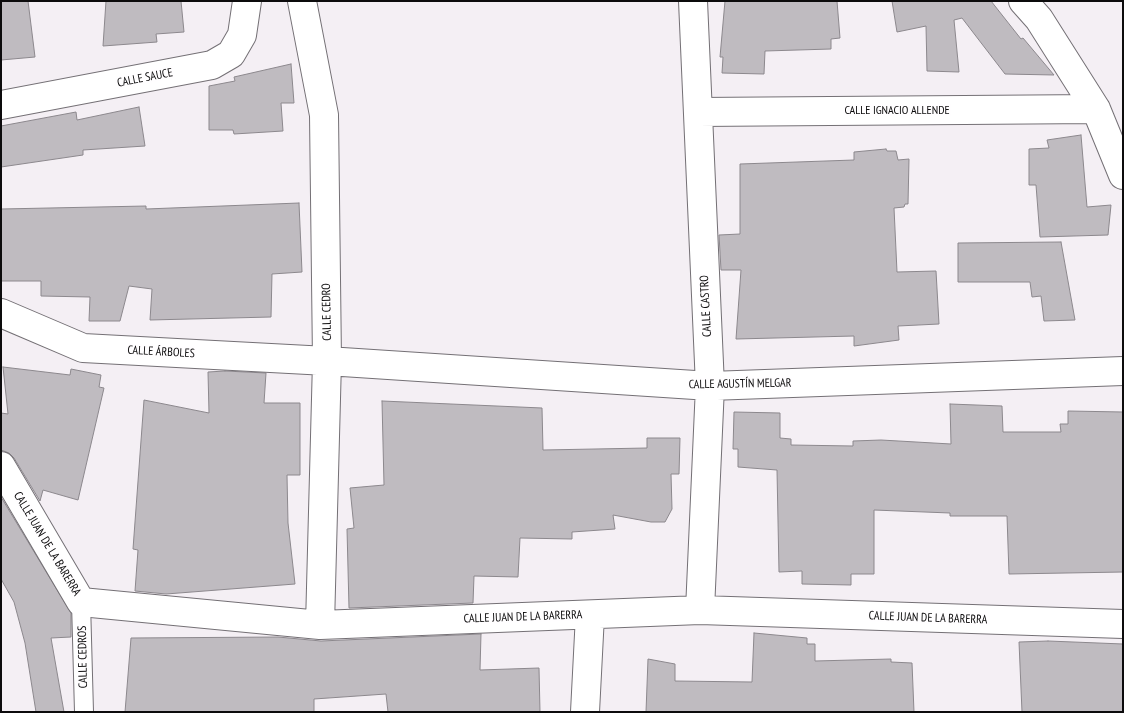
<!DOCTYPE html>
<html>
<head>
<meta charset="utf-8">
<style>
	body { margin:0 }
	#map { position:relative; width:1124px; height:713px; overflow:hidden; background:#f4eff4; font-family:"PT Sans Narrow",sans-serif }
	canvas { display:block }
	.frame { position:absolute; inset:0; border:2px solid #0c0b0c; pointer-events:none }
</style>
</head>
<body>
<div id="map">
<canvas width="1124" height="713"></canvas>
<div class="frame"></div>
</div>
<script>
const c = document.querySelector('canvas').getContext('2d');
c.lineJoin = 'round';
function fillPath(path, color) { c.fillStyle = color; c.fill(path, 'evenodd'); }
const shape = rows => new Path2D(rows.map(r => 'M' + r).join(''));
function stroke(path, color, width, dash) { c.strokeStyle = color; c.lineWidth = width; c.lineCap = dash ? 'butt' : 'round'; c.setLineDash(dash || []); c.stroke(path); }
function drawText(font, color, halo, rows, align = 'center') {
  c.font = font + ' "PT Sans Narrow",sans-serif'; c.lineWidth = 4.5; c.setLineDash([]); c.textBaseline = 'middle'; c.strokeStyle = halo; c.fillStyle = color; for (const [text, x, y, turn = 0] of rows) {
    c.save(); c.translate(x, y); c.rotate((+turn || 0) * Math.PI / 180); c.textAlign = isNaN(turn) ? turn : align; if (halo) c.strokeText(text, 0, 0); c.fillText(text, 0, 0); c.restore();
  }
}
const building = shape([
	[1,1,28,1,35,57,1,60,1,1],
	[106,1,181,1,184,32,156,34,157,42,103,46,106,1],
	[725,1,837,1,840,38,831,39,831,49,765,51,764,74,722,73,723,57,720,57,725,1],
	[892,1,991,1,1021,39,1023,38,1054,75,1005,74,962,18,954,20,959,72,927,71,926,26,897,32,892,1],
	[291,64,294,103,281,103,283,131,234,134,233,130,209,130,209,86,235,81,234,77,291,64],
	[139,107,145,146,83,150,83,155,1,167,1,126,76,112,77,120,139,107],
	[1081,135,1087,207,1111,205,1108,235,1040,237,1036,185,1029,185,1029,149,1049,148,1047,140,1081,135],
	[886,149,887,151,896,151,898,160,909,159,908,204,905,204,904,207,894,208,897,272,936,271,939,324,898,326,899,340,854,346,854,336,736,339,741,270,721,270,719,235,740,234,740,164,854,160,854,152,886,149],
	[299,203,302,272,272,274,271,317,150,320,152,289,129,286,120,321,89,321,90,297,41,296,41,281,1,281,1,209,146,206,146,209,299,203],
	[1061,242,1075,320,1044,321,1041,296,1032,297,1030,282,958,282,958,243,1061,242],
	[3,367,70,375,71,369,101,375,99,387,104,388,78,500,43,490,40,501,14,458,9,453,1,450,1,413,8,414,3,367],
	[225,371,266,373,264,403,300,403,300,475,287,475,288,523,295,584,166,594,135,591,138,550,133,549,144,400,209,413,208,372,225,371],
	[382,401,542,408,543,450,647,448,647,438,680,438,679,474,671,474,672,509,665,522,651,522,613,515,615,529,572,532,572,539,520,538,518,577,474,576,473,603,349,608,347,529,354,528,350,488,384,485,382,401],
	[950,404,1002,406,1003,432,1061,432,1060,424,1068,424,1068,411,1123,412,1123,572,1009,574,1007,516,950,516,950,513,874,510,874,574,851,574,851,585,802,584,802,571,779,572,777,470,738,467,738,449,733,449,734,412,780,413,780,438,791,439,791,445,853,446,853,441,881,440,951,444,950,404],
	[1,497,71,613,71,637,51,638,64,712,36,712,25,643,14,602,1,579,1,497],
	[754,633,807,638,807,644,815,644,815,661,891,659,891,662,912,663,914,712,646,712,648,659,675,664,675,681,752,682,754,633],
	[481,634,480,670,539,668,540,712,388,712,386,694,314,699,314,712,125,712,131,638,278,637,321,641,481,634],
	[1048,641,1123,644,1123,712,1022,712,1019,642,1048,641]
]);
const service = shape([
	[81,602,84,712]
]);
const minor = shape([
	[302,1,324,115,327,361,320,625],
	[693,1,710,386,700,610],
	[1023,1,1039,19,1096,109,1123,175],
	[1,105,212,65,231,54,242,35,247,1],
	[698,112,1096,109],
	[1,313,83,348,327,361,710,386,1123,371],
	[1,466,81,602,320,625,700,610,1123,624],
	[585,712,590,615]
]);
const streetNames = [
	["CALLE SAUCE",145,78,-11],
	["CALLE IGNACIO ALLENDE",897,111],
	["CALLE CASTRO",706,306,-93],
	["CALLE CEDRO",327,312,-91],
	["CALLE ÁRBOLES",161,352,3],
	["CALLE AGUSTÍN MELGAR",740,384,-1],
	["CALLE JUAN DE LA BARERRA",47,544,59],
	["CALLE JUAN DE LA BARERRA",523,617,-2],
	["CALLE JUAN DE LA BARERRA",928,618,2],
	["CALLE CEDROS",83,657,-91]
];
fillPath(building, '#bfbbc0');
stroke(building, '#8c888d', 1);
stroke(service, '#747075', 20);
stroke(minor, '#747075', 30);
stroke(service, '#fff', 18);
stroke(minor, '#fff', 28);
drawText('12px', '#0c0b0c', '#fffeff', streetNames);
</script>
</body>
</html>
